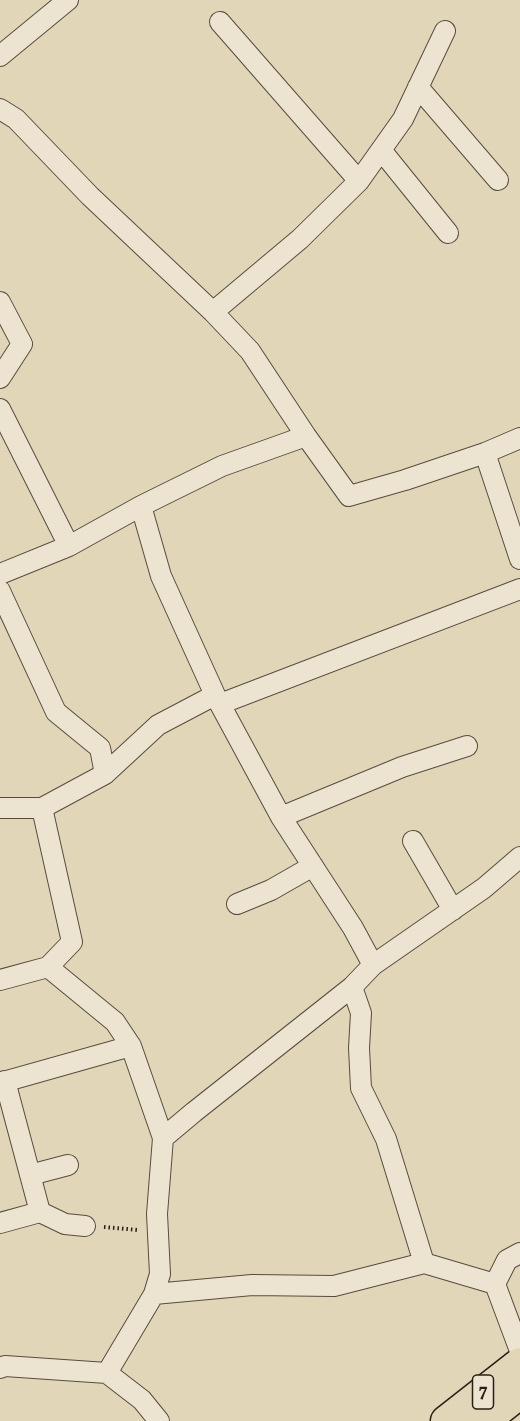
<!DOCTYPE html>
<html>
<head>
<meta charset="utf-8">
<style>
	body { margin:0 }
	canvas { display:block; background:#e1d6b7 }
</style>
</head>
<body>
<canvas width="520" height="1421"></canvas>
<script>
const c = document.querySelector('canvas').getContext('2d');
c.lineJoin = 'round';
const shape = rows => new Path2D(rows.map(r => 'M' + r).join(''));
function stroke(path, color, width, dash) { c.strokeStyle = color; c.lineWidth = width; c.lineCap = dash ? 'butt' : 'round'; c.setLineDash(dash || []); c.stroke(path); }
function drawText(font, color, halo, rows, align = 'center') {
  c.font = font + ' Alegreya,serif'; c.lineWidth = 4.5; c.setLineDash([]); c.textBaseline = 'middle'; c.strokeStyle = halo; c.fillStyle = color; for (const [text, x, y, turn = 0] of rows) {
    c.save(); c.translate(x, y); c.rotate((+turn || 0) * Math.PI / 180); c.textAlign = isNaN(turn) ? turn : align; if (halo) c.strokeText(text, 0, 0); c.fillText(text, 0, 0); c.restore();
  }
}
const path = shape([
	[104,1227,138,1230]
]);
const minor = shape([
	[220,22,359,181],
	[0,56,68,0],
	[418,87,498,180],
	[0,109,16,119,90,196,213,312,250,351,306,436,349,496,405,480,485,453,520,438],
	[381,150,448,233],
	[0,302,22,344,0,378],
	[213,312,300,239,359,181,403,119,445,31],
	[0,409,69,546],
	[485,453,520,559],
	[141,506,161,576,215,695,281,817,353,928,373,965],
	[0,574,69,546,141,506,222,466,306,436],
	[0,591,56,712,100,748,105,774,42,808,72,942,48,967],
	[220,704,520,589],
	[105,774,158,725,215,695],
	[0,808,42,808],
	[281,817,402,767,467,746],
	[413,841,453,910],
	[237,904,271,890,313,866],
	[0,980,48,967,115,1022,131,1046],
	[352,987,361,1013,359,1048,361,1088,386,1139,424,1263,495,1284,520,1351],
	[5,1081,40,1212,65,1224,85,1226],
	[0,1083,131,1046,163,1138],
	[30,1175,68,1165],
	[0,1223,40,1212],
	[495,1284,507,1260,520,1253],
	[154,1294,252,1285,334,1286,424,1263],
	[0,1368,5,1366,107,1373,142,1400,159,1421],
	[107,1373,154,1294,160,1274,157,1214,163,1138,194,1112,352,987,373,965,484,888,520,857]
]);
const primary = shape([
	[446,1421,520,1363],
	[485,1421,520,1393]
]);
const shields = [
	[483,1392,21]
];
const shieldNames = [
	["7",483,1392]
];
stroke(minor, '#584c3f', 22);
stroke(primary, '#2a1e17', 33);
stroke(path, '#2a1e17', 4, [1.5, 3]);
stroke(minor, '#ece4d0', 20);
stroke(primary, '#e1d6b7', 30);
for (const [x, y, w] of shields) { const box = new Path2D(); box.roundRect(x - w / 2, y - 17, w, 34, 4.5); c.fillStyle = '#ece4d0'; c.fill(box); stroke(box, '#2a1e17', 1.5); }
drawText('bold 20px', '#2a1e17', null, shieldNames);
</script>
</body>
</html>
